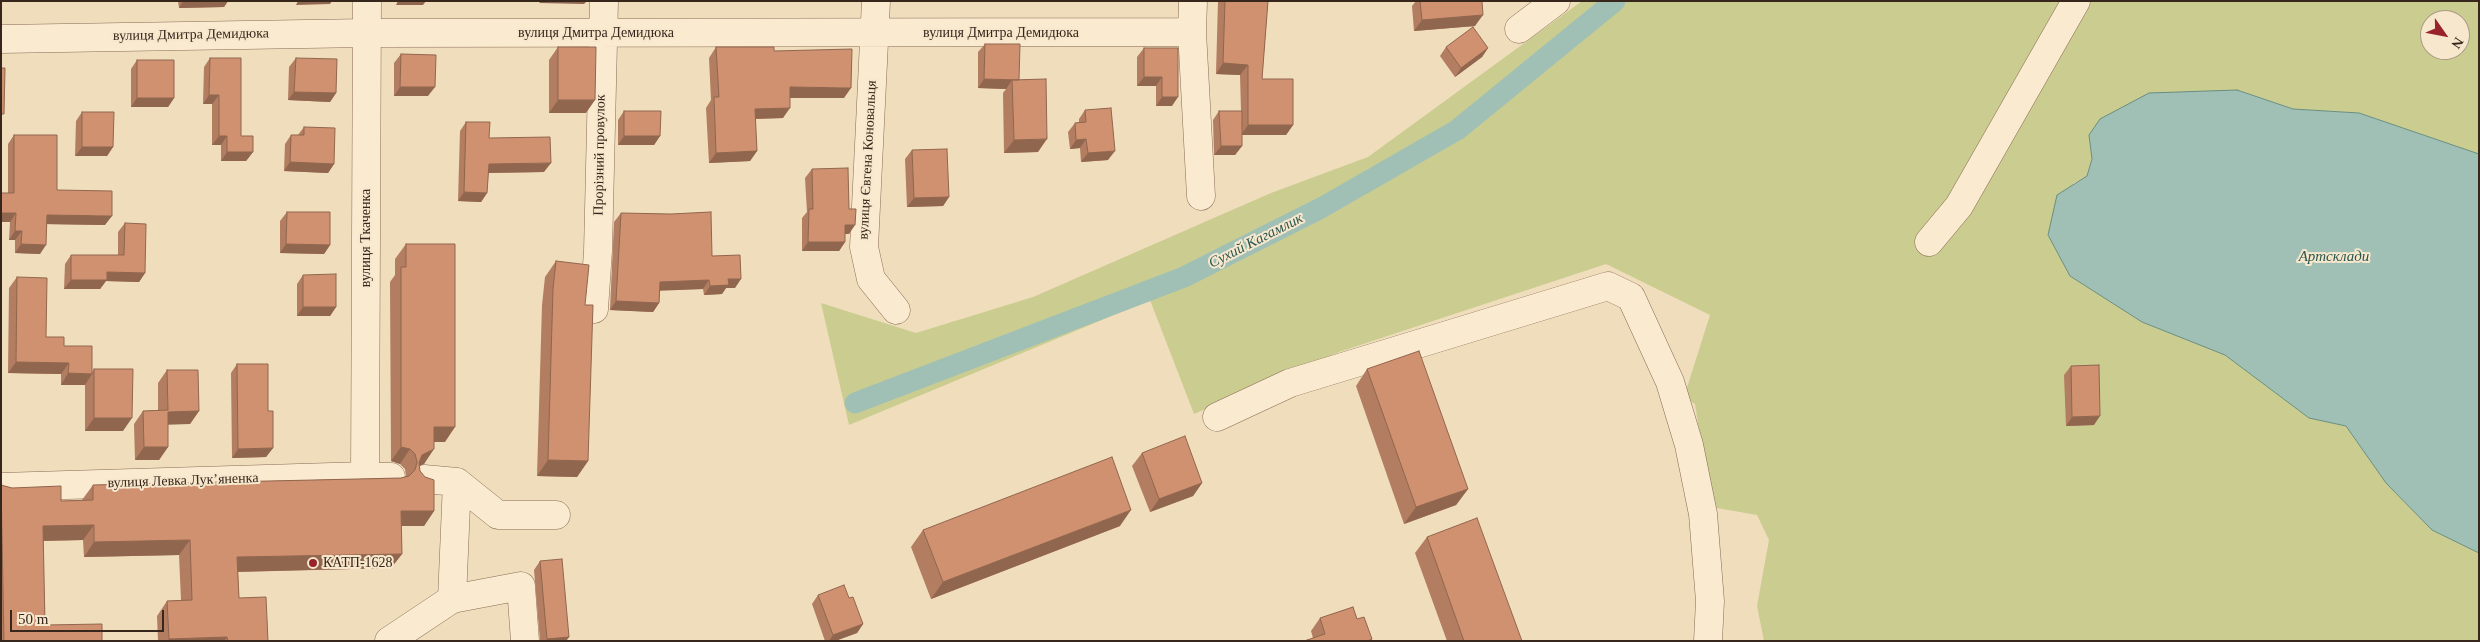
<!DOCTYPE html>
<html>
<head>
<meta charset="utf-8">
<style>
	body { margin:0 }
	#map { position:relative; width:2480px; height:642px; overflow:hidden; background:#efddbc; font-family:"Times New Roman",serif }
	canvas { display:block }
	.frame { position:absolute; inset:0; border:2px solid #36261b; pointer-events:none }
	.north { position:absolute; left:2420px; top:10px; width:50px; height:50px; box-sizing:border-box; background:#f7e7cc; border:1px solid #aa9a85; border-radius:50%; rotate:123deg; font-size:14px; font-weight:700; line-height:20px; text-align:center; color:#36261b }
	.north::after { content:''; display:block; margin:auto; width:18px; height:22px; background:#99232c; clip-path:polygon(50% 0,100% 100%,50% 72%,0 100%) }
	.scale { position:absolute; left:10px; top:610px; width:154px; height:22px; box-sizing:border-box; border:2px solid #36261b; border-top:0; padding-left:6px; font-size:15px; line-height:18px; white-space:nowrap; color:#36261b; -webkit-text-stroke:4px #f7e7cc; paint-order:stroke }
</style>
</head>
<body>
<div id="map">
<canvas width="2480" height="642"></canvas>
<div class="frame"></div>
<div class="north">N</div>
<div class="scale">50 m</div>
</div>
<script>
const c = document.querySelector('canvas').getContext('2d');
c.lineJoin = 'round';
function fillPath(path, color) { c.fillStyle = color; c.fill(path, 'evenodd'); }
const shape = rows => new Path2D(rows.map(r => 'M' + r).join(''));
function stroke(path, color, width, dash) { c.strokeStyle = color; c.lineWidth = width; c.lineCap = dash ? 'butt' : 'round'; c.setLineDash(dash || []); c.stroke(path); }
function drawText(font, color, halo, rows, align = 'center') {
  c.font = font + ' "Times New Roman",serif'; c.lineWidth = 4; c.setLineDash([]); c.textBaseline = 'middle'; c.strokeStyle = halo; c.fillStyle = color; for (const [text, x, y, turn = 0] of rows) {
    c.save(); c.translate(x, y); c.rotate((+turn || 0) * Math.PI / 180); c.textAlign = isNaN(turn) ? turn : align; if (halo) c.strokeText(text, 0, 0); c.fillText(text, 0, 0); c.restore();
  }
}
const green = shape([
	[1582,1,2479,1,2479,154,2359,113,2293,109,2237,90,2089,135,2092,159,2087,177,2074,183,2048,235,2070,276,2142,322,2225,355,2309,418,2346,426,2386,483,2432,530,2479,553,2479,641,1764,641,1757,606,1769,540,1757,515,1711,507,1695,404,1684,397,1710,315,1606,264,1339,352,1194,414,1150,300,849,425,821,303,916,333,1033,297,1271,193,1368,157],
	[2430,20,2460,20,2460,50,2430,50]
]);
const water = shape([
	[2237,90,2293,109,2359,113,2479,154,2479,553,2432,530,2386,483,2346,426,2309,418,2225,355,2142,322,2070,276,2048,235,2057,195,2087,176,2092,159,2089,135,2100,119,2149,93,2237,90]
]);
const canal = shape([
	[855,403,1184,277,1321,208,1457,130,1615,1]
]);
const minor = shape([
	[876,1,864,247,871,279,896,310],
	[1193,1,1192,32,1201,196],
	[1519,29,1556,1],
	[1,39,367,33,1192,32],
	[1929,242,1959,206,2076,1],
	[594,309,598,251,604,1],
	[1217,417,1290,383,1608,286,1631,297,1670,382,1689,445,1703,514,1710,601,1708,641],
	[365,476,367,1],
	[424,479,457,482,498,515,556,515],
	[1,487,365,476,391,477],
	[452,599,457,482],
	[389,641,452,599,521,586,525,641]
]);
const wall = shape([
	[178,1,228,1,224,7,179,8],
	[1218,1,1268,1,1262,79,1293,125,1286,135,1242,135,1242,146,1235,155,1214,155,1213,120,1219,111,1241,111,1240,75,1216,74],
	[1416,1,1482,1,1475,26,1414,31,1412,6],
	[985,44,1019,80,1038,152,1004,153,1003,93,1006,89,978,88,978,52],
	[558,47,586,113,549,113,549,60],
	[716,47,774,51,844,98,790,98,783,118,755,119,757,151,750,161,709,163,706,108,711,100,709,58],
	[1446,47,1488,48,1482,57,1455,77,1440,56],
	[1144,48,1178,48,1172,106,1156,106,1156,86,1137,86,1137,57],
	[401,54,428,96,394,96,394,63],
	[210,58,241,136,253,152,246,161,221,161,221,145,212,145,212,104,203,104,204,67],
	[296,58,336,93,330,102,288,100,289,67],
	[137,60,174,98,168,107,131,107,131,69],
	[1085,110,1108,160,1081,162,1080,148,1070,149,1068,132,1075,123,1079,122,1079,119],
	[624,111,660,136,654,145,618,145,618,120],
	[82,112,113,147,107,156,75,156,76,121],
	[466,122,489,138,544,172,488,173,487,193,481,202,458,201,460,131],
	[304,127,334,164,328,173,284,171,285,144,291,135,298,135],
	[14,135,57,190,105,225,47,224,40,254,15,253,15,240,9,240,10,222,1,222,1,193,8,193,8,144],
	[912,150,949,197,943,206,907,207,905,159],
	[812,169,849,209,849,234,845,234,845,242,839,251,802,251,802,218,807,212,805,178],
	[287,212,330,245,324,254,280,253,280,221],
	[621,213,712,256,735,288,726,288,722,294,704,295,703,289,660,290,659,303,653,312,610,310,614,222],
	[125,223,145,273,139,282,106,281,100,289,64,289,65,264,71,255,118,255,118,232],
	[406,244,445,442,434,442,424,464,419,466,420,471,434,511,424,526,401,526,402,554,391,568,238,572,239,598,268,641,158,641,157,616,167,601,181,600,179,555,84,557,83,540,43,541,45,625,102,641,1,641,1,485,61,501,82,500,93,485,401,478,406,476,405,469,400,464,391,461,390,282,395,275,395,259],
	[556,261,585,305,588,461,577,477,537,476,542,305,545,277],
	[303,275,336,307,330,316,297,316,297,284],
	[17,277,46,337,64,346,92,372,94,369,123,431,85,431,85,384,85,385,61,385,61,374,8,373,9,288],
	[237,364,268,411,273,448,266,457,232,458,231,373],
	[2071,366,2094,425,2066,426,2064,375],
	[1367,369,1468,489,1456,505,1404,524,1356,386],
	[167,370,199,411,190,424,168,424,168,447,159,460,135,460,134,424,143,411,158,410,158,383],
	[1142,453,1202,483,1193,496,1150,512,1132,466],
	[1120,526,931,599,911,547,923,530],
	[1427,537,1522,641,1447,641,1415,553],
	[540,561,569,637,566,641,540,641,534,570],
	[818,595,863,624,857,633,835,641,825,641,812,604],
	[1320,618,1357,619,1372,639,1371,641,1304,641,1313,638,1311,631]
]);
const shadedWall = shape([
	[183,1,228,1,224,7,179,8],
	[298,1,332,1,330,4,296,5],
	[398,1,426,1,423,5,396,5],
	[541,1,587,1,584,4,539,3],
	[1483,15,1475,26,1414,31,1422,20],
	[1488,48,1482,57,1455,77,1461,68],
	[1223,63,1248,65,1240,75,1216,74],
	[1144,77,1162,77,1156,86,1137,86],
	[984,79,1019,80,1012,80,1006,89,978,88],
	[400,87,435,87,428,96,394,96],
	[790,87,851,88,844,98,783,98],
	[294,92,336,93,330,102,288,100],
	[209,95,219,95,212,104,203,104],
	[1162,97,1178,97,1172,106,1156,106],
	[137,98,174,98,168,107,131,107],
	[558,100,595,100,586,113,549,113],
	[790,108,783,118,748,119,755,109],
	[1248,125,1293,125,1286,135,1241,135],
	[219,136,227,136,221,145,212,145],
	[624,136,660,136,654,145,618,145],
	[1047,139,1038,152,1004,153,1014,140],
	[1086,139,1080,148,1070,149,1076,140],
	[1221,146,1242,146,1235,155,1214,155],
	[82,147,113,147,107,156,75,156],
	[757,151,750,161,709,163,716,153],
	[1115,151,1108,160,1081,162,1088,153],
	[227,152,253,152,246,161,221,161],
	[290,162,334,164,328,173,284,171],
	[551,163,544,172,482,173,489,164],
	[464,192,487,193,481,202,458,201],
	[949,197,943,206,907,207,914,198],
	[1,213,16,213,10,222,1,222],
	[47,215,112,216,105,225,41,224],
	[845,225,855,225,849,234,839,234],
	[15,231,22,231,15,240,9,240],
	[808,242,845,242,839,251,802,251],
	[21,244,46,245,40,254,15,253],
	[286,244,330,245,324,254,280,253],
	[107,272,145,273,139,282,106,281,100,289,64,289,71,280],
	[728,279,741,279,735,288,726,288,722,294,704,295,710,286],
	[709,280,703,289,654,291,660,282],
	[616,301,659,303,653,312,610,310],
	[303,307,336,307,330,316,297,316],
	[16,362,69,363,61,374,8,373],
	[68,373,92,374,85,385,61,385],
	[199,411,190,424,159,425,168,412],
	[2100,416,2094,425,2066,426,2072,417],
	[94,418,132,418,123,431,85,431],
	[434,427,455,427,445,442,424,442],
	[144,447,168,447,159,460,135,460],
	[401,447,410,449,400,464,391,461],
	[273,448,266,457,232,458,238,449],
	[434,449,424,464,415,468,422,455],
	[548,460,588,461,577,477,537,476],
	[1202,483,1193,496,1150,512,1159,499],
	[1468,489,1456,505,1404,524,1416,507],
	[1131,510,1120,526,931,599,943,582],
	[401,511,434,511,424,526,390,526],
	[94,525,83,540,33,541,43,526],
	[190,540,179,555,84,557,94,542],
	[402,554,391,568,227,572,237,557],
	[863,624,857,633,835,641,829,641,833,635],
	[227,637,224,641,168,641,169,639],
	[569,637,566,641,546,641,547,639]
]);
const building = shape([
	[1225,1,1268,1,1262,79,1293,79,1293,125,1248,125,1248,65,1223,63,1225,1],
	[1420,1,1482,1,1483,15,1422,20,1420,1],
	[1473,27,1488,48,1461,68,1446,47,1473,27],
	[985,44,1020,44,1019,80,984,79,985,44],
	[558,47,596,47,595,100,558,100,558,47],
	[716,47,774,47,774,51,852,49,851,88,790,87,790,108,755,109,757,151,716,153,714,97,719,97,716,47],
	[1144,48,1178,48,1178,97,1162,97,1162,77,1144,77,1144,48],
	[401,54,436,55,435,87,400,87,401,54],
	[210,58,241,58,241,136,253,136,253,152,227,152,227,136,219,136,219,95,209,95,210,58],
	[296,58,337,59,336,93,294,92,296,58],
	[137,60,174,60,174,98,137,98,137,60],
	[1,68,5,68,4,114,1,114,1,68],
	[1046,79,1047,139,1014,140,1012,80,1046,79],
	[1111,108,1115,151,1088,153,1086,139,1076,140,1075,123,1086,122,1085,110,1111,108],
	[624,111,661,111,660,136,624,136,624,111],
	[1219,111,1242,111,1242,146,1221,146,1219,111],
	[82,112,114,112,113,147,82,147,82,112],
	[466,122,490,122,489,138,550,137,551,163,489,164,487,193,464,192,466,122],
	[304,127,335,128,334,164,290,162,291,135,304,135,304,127],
	[14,135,57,135,57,190,112,191,112,216,47,215,46,245,21,244,22,231,15,231,16,213,1,213,1,193,14,193,14,135],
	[947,149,949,197,914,198,912,150,947,149],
	[848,168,849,209,856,209,855,225,845,225,845,242,808,242,809,209,813,209,812,169,848,168],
	[287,212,330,212,330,245,286,244,287,212],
	[711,212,712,256,740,255,741,279,728,279,729,285,710,286,709,280,660,282,659,303,616,301,621,213,671,214,711,212],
	[125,223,146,224,145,273,107,272,107,280,71,280,71,255,124,255,125,223],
	[406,244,455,244,455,427,434,427,434,449,422,455,419,463,420,471,425,477,434,480,434,511,401,511,402,554,237,557,239,598,266,597,268,641,228,641,227,637,169,639,167,601,192,600,190,540,94,542,94,525,43,526,45,625,102,624,102,641,4,641,1,485,12,488,61,486,61,501,93,500,93,485,401,478,409,476,415,470,417,462,415,454,410,449,401,447,401,267,406,267,406,244],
	[556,261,589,265,585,305,593,305,588,461,548,460,553,289,556,261],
	[336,274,336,307,303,307,303,275,336,274],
	[17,277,47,278,46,337,64,337,64,346,92,346,92,374,68,373,69,363,16,362,17,277],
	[1419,351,1468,489,1416,507,1367,369,1419,351],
	[237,364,268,364,268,411,273,411,273,448,238,449,237,364],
	[2099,365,2100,416,2072,417,2071,366,2099,365],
	[94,369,133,369,132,418,94,418,94,369],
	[167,370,198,370,199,411,168,412,168,447,144,447,143,411,168,410,167,370],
	[1185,436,1202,483,1159,499,1142,453,1185,436],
	[1112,457,1131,510,943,582,923,530,1112,457],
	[1477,518,1522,641,1464,641,1427,537,1477,518],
	[562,559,569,637,547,639,540,561,562,559],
	[844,585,849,598,853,597,863,624,833,635,818,595,844,585],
	[1353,607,1357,619,1364,617,1372,639,1368,641,1304,641,1325,634,1320,618,1353,607]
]);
const markers = [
	[313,563,5,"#99232c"]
];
const streetNames = [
	["вулиця Дмитра Демидюка",596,33],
	["вулиця Дмитра Демидюка",1001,33],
	["вулиця Дмитра Демидюка",191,35,-1],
	["Прорізний провулок",600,155,-89],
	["вулиця Євгена Коновальця",868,160,-87],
	["вулиця Ткаченка",366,238,-90],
	["вулиця Левка Лукʼяненка",183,481,-2]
];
const poiNames = [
	["КАТП-1628",323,563]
];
const waterNames = [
	["Сухий Кагамлик",1256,241,-27],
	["Артсклади",2334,257]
];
fillPath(green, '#cbcd90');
fillPath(water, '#a0c0b5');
stroke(water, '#688e82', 1);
stroke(canal, '#a0c0b5', 21);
stroke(minor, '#886c55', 29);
stroke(minor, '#faead0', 28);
fillPath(wall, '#b27d60');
fillPath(shadedWall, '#91664e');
fillPath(building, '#cf9170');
stroke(building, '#91664e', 1);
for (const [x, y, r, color] of markers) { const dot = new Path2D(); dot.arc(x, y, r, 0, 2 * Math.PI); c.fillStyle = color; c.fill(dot); stroke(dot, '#f7e7cc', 2); }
drawText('14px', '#36261b', '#f7e7cc', streetNames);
drawText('14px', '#36261b', '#f7e7cc', poiNames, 'left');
drawText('italic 15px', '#295750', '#f7e7cc', waterNames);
</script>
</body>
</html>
